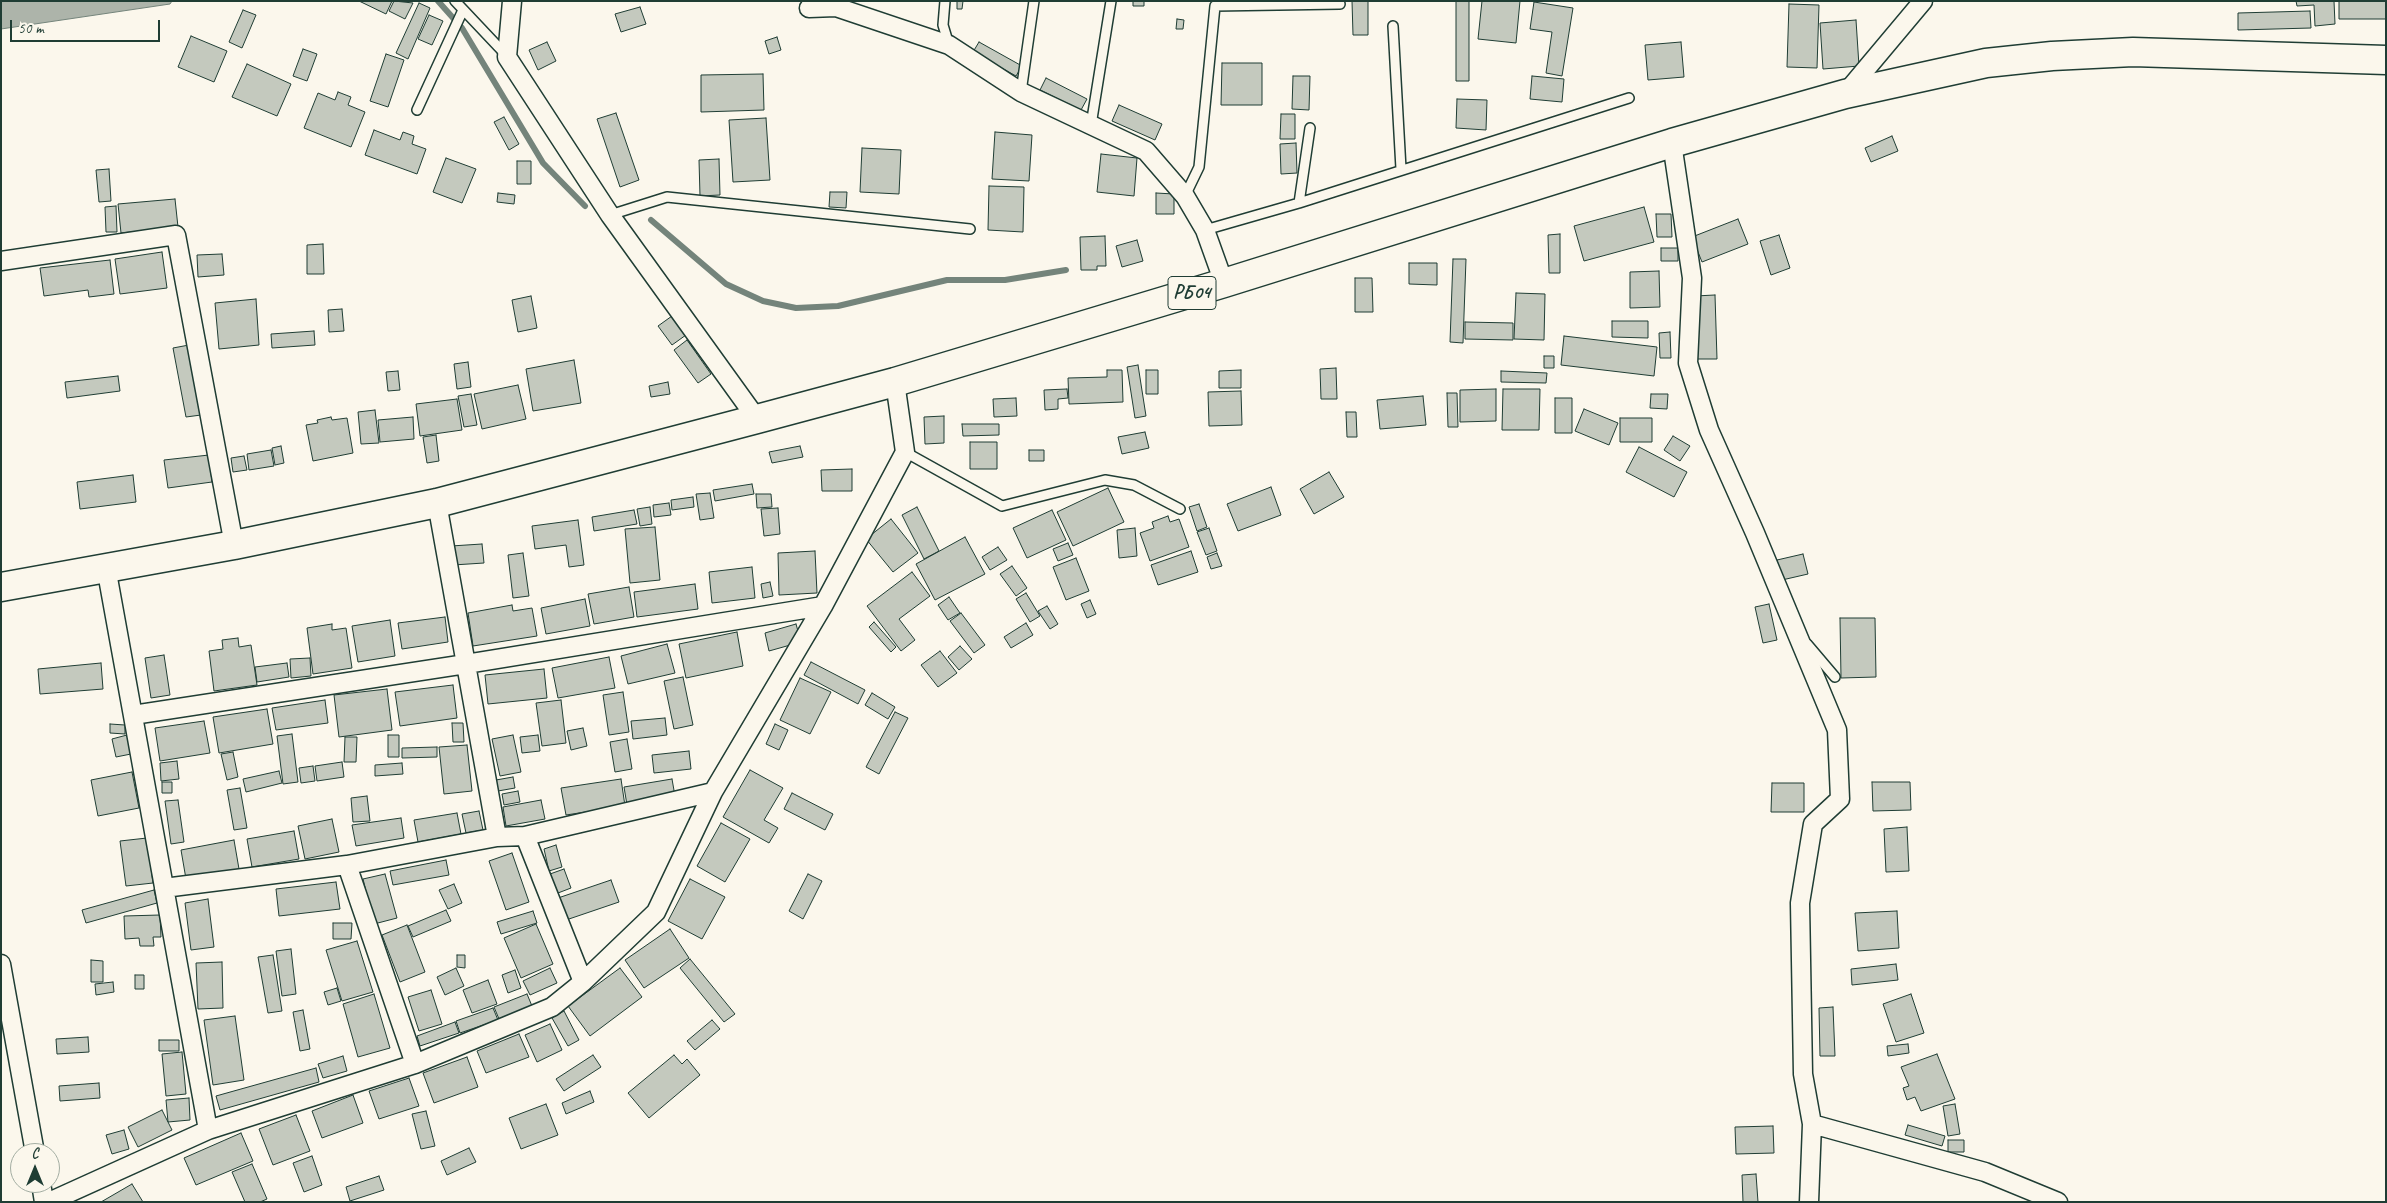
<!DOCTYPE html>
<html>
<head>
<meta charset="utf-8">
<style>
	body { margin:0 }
	#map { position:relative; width:2387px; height:1203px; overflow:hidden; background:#fbf7ec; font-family:Caveat,sans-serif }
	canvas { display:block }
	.frame { position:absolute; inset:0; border:2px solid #1f3d34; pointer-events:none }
	.north { position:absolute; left:10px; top:1143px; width:50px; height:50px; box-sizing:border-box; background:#fbf7ec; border:1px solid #a3ada2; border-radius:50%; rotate:0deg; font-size:14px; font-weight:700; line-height:20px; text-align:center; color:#1f3d34 }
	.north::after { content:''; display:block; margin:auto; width:18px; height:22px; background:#1f3d34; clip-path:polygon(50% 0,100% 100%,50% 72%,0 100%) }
	.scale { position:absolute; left:10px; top:20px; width:150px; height:22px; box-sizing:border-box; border:2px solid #1f3d34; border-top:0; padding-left:6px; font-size:15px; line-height:18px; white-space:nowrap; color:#1f3d34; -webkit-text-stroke:4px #fbf7ec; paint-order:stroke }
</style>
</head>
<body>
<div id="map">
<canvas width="2387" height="1203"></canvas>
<div class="frame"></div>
<div class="north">С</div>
<div class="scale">50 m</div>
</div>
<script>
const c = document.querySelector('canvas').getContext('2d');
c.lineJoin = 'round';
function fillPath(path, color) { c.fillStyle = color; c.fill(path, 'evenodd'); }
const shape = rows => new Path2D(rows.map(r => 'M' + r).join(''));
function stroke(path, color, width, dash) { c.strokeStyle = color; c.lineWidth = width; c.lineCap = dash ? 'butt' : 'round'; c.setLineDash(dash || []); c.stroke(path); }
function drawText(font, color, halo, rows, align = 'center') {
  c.font = font + ' Caveat,sans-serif'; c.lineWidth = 5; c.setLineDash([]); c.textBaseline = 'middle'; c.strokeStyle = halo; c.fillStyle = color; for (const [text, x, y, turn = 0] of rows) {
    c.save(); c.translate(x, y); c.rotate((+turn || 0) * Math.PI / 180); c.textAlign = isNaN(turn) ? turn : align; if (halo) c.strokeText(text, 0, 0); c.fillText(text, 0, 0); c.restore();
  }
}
const water = shape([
	[1,1,172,1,170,4,1,29,1,1]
]);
const stream = shape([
	[438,1,462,28,543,163,585,206],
	[651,220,726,284,763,301,796,308,838,306,947,280,1005,280,1066,270]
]);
const building = shape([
	[359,1,392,1,386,14,359,1],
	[394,1,413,3,405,19,389,11,394,1],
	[957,1,963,1,962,9,957,9,957,1],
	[1133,1,1144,1,1144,6,1133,6,1133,1],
	[1352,1,1368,1,1368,35,1353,35,1352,1],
	[1456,1,1469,1,1469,81,1456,81,1456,1],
	[1482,1,1520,1,1516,43,1478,39,1482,1],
	[2296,1,2334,1,2335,24,2315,26,2314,5,2297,6,2296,1],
	[2339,1,2386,1,2386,19,2339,19,2339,1],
	[1534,2,1573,8,1562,76,1546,73,1552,32,1530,29,1534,2],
	[419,3,430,8,408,59,396,53,419,3],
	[1789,4,1819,5,1817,68,1787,67,1789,4],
	[640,7,646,24,621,32,615,14,640,7],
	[243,10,256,15,242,48,229,42,243,10],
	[2310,11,2311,28,2238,30,2238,13,2310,11],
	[429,15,443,21,432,45,418,39,429,15],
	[1177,19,1184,20,1183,29,1176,29,1177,19],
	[1856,20,1859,66,1823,69,1820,23,1856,20],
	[191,36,227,51,214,82,178,67,191,36],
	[777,37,781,50,769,54,765,41,777,37],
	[547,42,556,61,538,70,529,50,547,42],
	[979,42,1022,66,1016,76,973,52,979,42],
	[1681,42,1684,77,1648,80,1645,45,1681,42],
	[303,49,317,54,307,81,293,76,303,49],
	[386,54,404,60,388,107,370,101,386,54],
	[1222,63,1262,63,1262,105,1221,105,1222,63],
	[247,64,291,84,277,116,232,97,247,64],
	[763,74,764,110,701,112,701,75,763,74],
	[1293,76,1310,76,1309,110,1292,109,1293,76],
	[1532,76,1564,79,1562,102,1530,99,1532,76],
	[1046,78,1087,99,1081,110,1040,90,1046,78],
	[338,92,351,97,348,105,365,112,351,147,304,128,318,93,335,100,338,92],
	[1457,99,1487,100,1486,130,1456,128,1457,99],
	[1119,105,1162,124,1155,140,1112,121,1119,105],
	[616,113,639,180,620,187,597,119,616,113],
	[1281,114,1295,114,1295,139,1280,139,1281,114],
	[504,117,519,144,509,150,494,122,504,117],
	[766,118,770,180,733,182,729,120,766,118],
	[374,130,400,140,403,132,414,136,412,144,426,149,417,174,365,155,374,130],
	[995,132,1032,135,1029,181,992,179,995,132],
	[1892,136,1898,151,1871,162,1865,148,1892,136],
	[1296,143,1297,173,1281,174,1280,144,1296,143],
	[862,148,901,150,899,194,860,192,862,148],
	[1101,154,1137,158,1134,196,1097,192,1101,154],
	[446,158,476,169,462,203,433,192,446,158],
	[719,159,720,195,700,196,699,160,719,159],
	[517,161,531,161,531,184,517,184,517,161],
	[109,169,111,201,99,202,96,170,109,169],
	[989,186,1024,187,1023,232,988,230,989,186],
	[830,192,847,192,846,208,829,207,830,192],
	[498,193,515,195,514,204,497,202,498,193],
	[1156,193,1174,194,1174,214,1156,214,1156,193],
	[175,199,178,227,121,233,118,204,175,199],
	[116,206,117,232,106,232,105,207,116,206],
	[1644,207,1654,242,1584,261,1574,226,1644,207],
	[1656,214,1671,214,1672,237,1657,237,1656,214],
	[1738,219,1748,244,1702,262,1692,237,1738,219],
	[1560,234,1560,273,1549,273,1548,235,1560,234],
	[1779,235,1790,268,1771,275,1760,241,1779,235],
	[1105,236,1106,266,1097,266,1097,270,1081,270,1080,237,1105,236],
	[1137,240,1143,261,1122,267,1116,246,1137,240],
	[323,244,324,274,307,274,307,245,323,244],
	[1661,248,1678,248,1678,261,1661,261,1661,248],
	[162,252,167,288,120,294,115,259,162,252],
	[222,254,224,275,198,277,197,255,222,254],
	[1453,259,1466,259,1463,343,1450,342,1453,259],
	[110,260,114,294,89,297,88,290,44,296,40,268,110,260],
	[1409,263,1437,263,1437,285,1409,284,1409,263],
	[1659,271,1660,307,1630,308,1630,272,1659,271],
	[1355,278,1372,278,1373,312,1355,312,1355,278],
	[1516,293,1545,294,1544,340,1514,339,1516,293],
	[1715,295,1717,359,1697,359,1695,296,1715,295],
	[531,296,537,328,518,332,512,300,531,296],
	[256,299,259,345,219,349,215,303,256,299],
	[342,309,344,331,329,332,328,310,342,309],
	[672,316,686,335,672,345,658,326,672,316],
	[1612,321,1648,321,1648,338,1612,337,1612,321],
	[1465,322,1513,323,1513,340,1465,339,1465,322],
	[314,331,315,345,272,348,271,334,314,331],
	[1670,332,1671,358,1660,358,1659,333,1670,332],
	[1564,336,1657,347,1654,376,1561,365,1564,336],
	[687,340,711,374,698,383,674,350,687,340],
	[189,345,201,415,186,417,173,348,189,345],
	[1544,356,1554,356,1554,368,1544,368,1544,356],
	[574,360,581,403,533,411,526,369,574,360],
	[468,362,471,387,457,389,454,364,468,362],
	[1138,365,1146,416,1135,418,1127,367,1138,365],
	[1336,368,1337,399,1321,399,1320,369,1336,368],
	[1107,370,1122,370,1123,402,1069,404,1068,378,1107,377,1107,370],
	[1146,370,1158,370,1158,394,1146,394,1146,370],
	[1241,370,1241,388,1219,388,1219,371,1241,370],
	[398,371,400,390,388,391,386,372,398,371],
	[1501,371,1547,373,1546,383,1501,382,1501,371],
	[118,376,120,391,67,398,65,382,118,376],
	[668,382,670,394,651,397,649,386,668,382],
	[518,385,526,419,482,429,474,394,518,385],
	[1067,389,1068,398,1058,399,1058,409,1045,410,1044,390,1067,389],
	[1496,389,1496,421,1460,422,1460,390,1496,389],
	[1503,389,1540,389,1539,430,1502,430,1503,389],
	[1241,391,1242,425,1209,426,1208,392,1241,391],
	[1447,393,1457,393,1458,427,1448,427,1447,393],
	[471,394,477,425,464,427,458,396,471,394],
	[1651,394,1668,394,1667,409,1650,408,1651,394],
	[1423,396,1426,425,1380,429,1377,400,1423,396],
	[1016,398,1017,416,994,417,993,399,1016,398],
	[1555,398,1572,398,1572,433,1555,433,1555,398],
	[457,399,462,430,420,436,416,404,457,399],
	[1584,409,1618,423,1609,445,1575,431,1584,409],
	[375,410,379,443,361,444,358,412,375,410],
	[1346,412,1356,412,1357,437,1347,437,1346,412],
	[944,416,944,443,925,444,924,417,944,416],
	[331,417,332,420,347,418,353,453,313,461,306,425,318,423,317,420,331,417],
	[413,417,414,439,380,442,378,420,413,417],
	[1620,418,1652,418,1652,442,1620,442,1620,418],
	[962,424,999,424,999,435,963,436,962,424],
	[1145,432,1149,448,1122,454,1118,437,1145,432],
	[436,435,439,461,427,463,423,437,436,435],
	[1673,436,1690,446,1680,461,1664,450,1673,436],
	[970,442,997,442,997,469,970,469,970,442],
	[281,446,284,463,275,465,272,448,281,446],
	[800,446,803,457,772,463,769,452,800,446],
	[1639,447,1687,472,1674,497,1626,472,1639,447],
	[271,450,274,466,249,470,247,454,271,450],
	[1029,450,1044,450,1044,461,1029,461,1029,450],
	[209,455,212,482,168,488,164,460,209,455],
	[244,456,247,470,233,472,231,458,244,456],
	[852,469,852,491,822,491,821,470,852,469],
	[1329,472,1344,497,1314,514,1300,489,1329,472],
	[133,475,136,502,80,509,77,482,133,475],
	[752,484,754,494,715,501,713,490,752,484],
	[1271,487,1281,515,1238,531,1227,504,1271,487],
	[1108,488,1124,522,1073,546,1057,512,1108,488],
	[710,493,714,518,700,520,696,494,710,493],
	[756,494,771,494,772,507,757,508,756,494],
	[693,497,694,507,672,510,671,500,693,497],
	[669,503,671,515,654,517,653,505,669,503],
	[1199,504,1207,527,1197,531,1189,507,1199,504],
	[650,507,652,524,640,526,637,509,650,507],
	[917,507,939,551,924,559,902,515,917,507],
	[778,508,780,534,764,536,761,509,778,508],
	[634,510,637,524,594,531,592,517,634,510],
	[1052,510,1066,540,1027,558,1013,528,1052,510],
	[1168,516,1170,522,1179,519,1189,547,1150,561,1140,533,1154,528,1152,522,1168,516],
	[891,519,918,553,893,572,866,539,891,519],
	[578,520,584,565,569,567,566,545,535,549,532,526,578,520],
	[655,527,660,580,630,583,625,529,655,527],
	[1135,528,1137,556,1119,558,1117,530,1135,528],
	[1209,528,1217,551,1206,555,1197,532,1209,528],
	[965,537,985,574,935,600,916,564,965,537],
	[1068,543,1073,555,1058,561,1053,549,1068,543],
	[482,544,484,563,453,565,451,546,482,544],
	[998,547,1007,560,990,570,982,557,998,547],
	[815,551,817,593,779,595,778,553,815,551],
	[1191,551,1198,572,1158,585,1151,565,1191,551],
	[523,553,529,596,513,598,508,555,523,553],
	[1217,553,1222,566,1211,569,1207,557,1217,553],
	[1803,554,1808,574,1782,580,1777,560,1803,554],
	[1076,558,1089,591,1066,600,1053,567,1076,558],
	[1012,566,1027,588,1016,596,1000,574,1012,566],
	[752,567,755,598,712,603,709,572,752,567],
	[912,572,930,596,899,619,915,640,901,651,867,606,912,572],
	[770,582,773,596,763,598,761,584,770,582],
	[695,584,698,609,637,617,634,592,695,584],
	[629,587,634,617,594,624,588,594,629,587],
	[1026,593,1040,616,1030,622,1016,599,1026,593],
	[949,597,960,613,948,620,938,605,949,597],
	[585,599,590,626,546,634,541,608,585,599],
	[1090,600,1096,614,1087,618,1081,604,1090,600],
	[1769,604,1777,640,1763,643,1755,607,1769,604],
	[512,605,513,611,532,608,537,636,473,646,468,613,512,605],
	[1047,606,1058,624,1050,629,1038,611,1047,606],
	[961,613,985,645,974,653,950,621,961,613],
	[445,617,448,642,402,649,398,623,445,617],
	[1840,618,1875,618,1876,677,1841,678,1840,618],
	[390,620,395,656,358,662,352,626,390,620],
	[874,622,896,647,891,652,869,627,874,622],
	[1026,623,1033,635,1011,648,1004,637,1026,623],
	[332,624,332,630,346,628,352,668,313,674,307,628,332,624],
	[796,624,801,642,769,651,765,633,796,624],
	[737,632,743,666,686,678,679,644,737,632],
	[238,638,239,647,251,645,257,685,214,691,209,651,223,649,222,640,238,638],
	[667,644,675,673,628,684,621,656,667,644],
	[960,646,972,659,959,670,948,657,960,646],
	[940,651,957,673,938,687,921,665,940,651],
	[164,655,170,695,151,698,145,658,164,655],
	[609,657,615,688,558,698,552,668,609,657],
	[310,658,311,676,291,678,290,659,310,658],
	[811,662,865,690,858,704,804,675,811,662],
	[101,663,103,689,40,694,38,669,101,663],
	[287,663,289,677,257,682,255,667,287,663],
	[544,669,547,698,488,704,485,675,544,669],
	[683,677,693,725,674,729,664,681,683,677],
	[800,678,831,692,810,734,780,720,800,678],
	[453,685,457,718,400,726,395,692,453,685],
	[387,689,392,730,339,737,334,695,387,689],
	[623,692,629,732,609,735,603,695,623,692],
	[872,693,895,707,888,719,865,705,872,693],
	[325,700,328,723,276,730,272,708,325,700],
	[561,700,566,743,542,746,536,703,561,700],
	[267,709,273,744,219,753,213,717,267,709],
	[895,712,908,718,879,774,866,767,895,712],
	[665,718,667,735,633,739,631,721,665,718],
	[204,721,210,753,160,761,155,728,204,721],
	[452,723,463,723,464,742,453,742,452,723],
	[110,724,125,725,125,734,110,733,110,724],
	[775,724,788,730,779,750,766,744,775,724],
	[583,728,587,746,571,750,567,731,583,728],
	[292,734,298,782,283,784,277,736,292,734],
	[127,735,131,754,116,757,112,739,127,735],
	[388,735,399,735,399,757,388,757,388,735],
	[513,735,521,772,500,776,492,739,513,735],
	[538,735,540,751,522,753,520,737,538,735],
	[345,737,357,737,356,762,344,762,345,737],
	[627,739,632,769,615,772,610,742,627,739],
	[467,745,472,791,444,794,439,747,467,745],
	[437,747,437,757,402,758,402,748,437,747],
	[689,751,691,769,654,773,652,755,689,751],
	[233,752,238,777,227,780,221,754,233,752],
	[177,761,179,779,161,781,160,763,177,761],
	[342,762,344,777,317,781,315,766,342,762],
	[402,763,403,774,375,776,375,765,402,763],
	[313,766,315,781,301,783,299,768,313,766],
	[750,770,783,788,764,820,778,828,769,843,723,817,750,770],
	[279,771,282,783,246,792,243,779,279,771],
	[132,772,139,808,98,816,91,780,132,772],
	[513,777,515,788,498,791,496,780,513,777],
	[621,779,625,806,566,815,561,788,621,779],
	[672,779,675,796,627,805,624,787,672,779],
	[162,782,172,782,172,793,162,793,162,782],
	[1872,782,1910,782,1911,810,1873,811,1872,782],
	[1772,783,1804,783,1804,812,1771,812,1772,783],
	[240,788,247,828,234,830,227,790,240,788],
	[518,791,520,802,504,805,502,794,518,791],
	[792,793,833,814,825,830,784,809,792,793],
	[367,796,370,821,353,822,351,798,367,796],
	[178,800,184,842,171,844,165,801,178,800],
	[541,800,545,819,506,826,503,807,541,800],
	[479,811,483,830,466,833,462,814,479,811],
	[457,813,461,834,418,842,414,820,457,813],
	[401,818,404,838,356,846,352,825,401,818],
	[332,819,339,852,305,859,298,826,332,819],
	[721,823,750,839,725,882,697,866,721,823],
	[1907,827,1909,871,1886,872,1884,829,1907,827],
	[294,831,299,859,252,867,247,839,294,831],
	[147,838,153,883,126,886,120,841,147,838],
	[234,840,239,869,186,879,181,850,234,840],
	[556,845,562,867,549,871,544,849,556,845],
	[512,853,529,902,506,910,489,861,512,853],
	[446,860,449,875,393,885,390,871,446,860],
	[564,869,571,888,558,893,550,874,564,869],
	[385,874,397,918,374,924,363,879,385,874],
	[808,874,822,881,803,919,789,911,808,874],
	[690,879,725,897,702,939,668,921,690,879],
	[611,880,619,902,566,920,558,898,611,880],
	[336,882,340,909,279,916,276,889,336,882],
	[454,884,462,903,448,909,439,890,454,884],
	[154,890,157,903,86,923,82,910,154,890],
	[208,899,214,947,191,950,185,903,208,899],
	[446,910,451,921,413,937,408,926,446,910],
	[533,911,537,923,501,934,497,922,533,911],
	[1897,911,1899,948,1858,951,1855,913,1897,911],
	[160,915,161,937,153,937,154,946,140,946,139,938,125,939,124,916,160,915],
	[333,923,352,923,351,939,333,939,333,923],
	[536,924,553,964,521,978,504,938,536,924],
	[407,925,425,972,400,982,382,935,407,925],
	[670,929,689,958,644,988,625,960,670,929],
	[357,941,373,992,342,1001,326,950,357,941],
	[291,949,296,994,282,996,276,951,291,949],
	[273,955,282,1011,268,1013,258,957,273,955],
	[457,955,465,955,465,968,457,967,457,955],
	[690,959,735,1014,724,1022,680,968,690,959],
	[91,960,103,961,103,982,91,982,91,960],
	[222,962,223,1008,198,1009,196,963,222,962],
	[1896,964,1898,980,1852,985,1851,969,1896,964],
	[456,968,464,986,445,995,437,977,456,968],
	[550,968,557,983,530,995,523,981,550,968],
	[620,968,642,997,590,1036,568,1006,620,968],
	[515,970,521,988,508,993,502,975,515,970],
	[135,975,144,975,144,989,135,989,135,975],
	[488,980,497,1004,472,1013,463,990,488,980],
	[113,982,114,992,96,995,95,984,113,982],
	[337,988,341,1001,328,1005,324,992,337,988],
	[431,990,442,1024,419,1031,408,997,431,990],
	[374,994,390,1048,358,1057,343,1004,374,994],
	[527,994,532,1006,499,1019,494,1007,527,994],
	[1911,994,1924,1033,1896,1042,1883,1004,1911,994],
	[1833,1007,1835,1056,1820,1056,1819,1008,1833,1007],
	[493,1008,498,1020,460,1033,456,1021,493,1008],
	[303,1010,310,1049,300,1051,293,1012,303,1010],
	[564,1011,579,1040,568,1046,552,1018,564,1011],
	[235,1016,244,1080,213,1085,204,1020,235,1016],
	[712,1020,720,1029,695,1050,687,1041,712,1020],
	[455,1022,459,1033,420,1046,417,1036,455,1022],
	[550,1024,562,1050,537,1062,525,1035,550,1024],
	[519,1034,529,1057,486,1073,477,1051,519,1034],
	[88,1037,89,1052,57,1054,56,1039,88,1037],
	[159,1040,179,1040,179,1051,159,1051,159,1040],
	[1908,1044,1909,1053,1888,1056,1887,1046,1908,1044],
	[182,1052,186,1094,166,1096,162,1054,182,1052],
	[1937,1054,1955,1099,1921,1111,1915,1097,1907,1100,1903,1088,1909,1086,1901,1067,1937,1054],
	[593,1055,601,1067,564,1091,556,1079,593,1055],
	[674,1055,682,1064,687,1059,700,1075,649,1118,628,1093,674,1055],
	[343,1056,347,1071,323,1078,318,1064,343,1056],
	[467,1057,478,1087,434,1103,423,1073,467,1057],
	[316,1068,319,1082,220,1110,216,1096,316,1068],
	[409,1078,419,1106,379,1119,369,1091,409,1078],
	[99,1083,100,1098,60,1101,59,1086,99,1083],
	[590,1091,594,1102,566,1114,562,1103,590,1091],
	[353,1095,363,1123,322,1138,312,1111,353,1095],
	[189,1098,190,1120,168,1122,166,1100,189,1098],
	[546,1104,558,1135,521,1149,509,1118,546,1104],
	[1955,1104,1960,1134,1948,1136,1943,1106,1955,1104],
	[162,1110,172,1130,138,1147,128,1127,162,1110],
	[426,1111,435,1146,421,1149,412,1114,426,1111],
	[296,1115,310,1151,273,1165,259,1129,296,1115],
	[1908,1125,1945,1136,1942,1146,1905,1135,1908,1125],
	[1773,1126,1774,1153,1736,1154,1735,1127,1773,1126],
	[124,1130,129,1149,112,1154,106,1135,124,1130],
	[241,1133,253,1161,196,1185,184,1158,241,1133],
	[1948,1140,1964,1140,1964,1152,1948,1152,1948,1140],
	[469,1148,476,1162,447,1175,441,1161,469,1148],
	[312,1156,322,1185,304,1192,293,1163,312,1156],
	[252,1164,267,1199,260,1202,245,1202,232,1172,252,1164],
	[1756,1174,1758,1202,1743,1202,1742,1175,1756,1174],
	[379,1176,384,1190,350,1201,346,1187,379,1176],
	[132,1184,143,1202,101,1202,132,1184]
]);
const lane = shape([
	[455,1,507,56],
	[945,1,943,25,949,45],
	[1393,26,1401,169],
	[1021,92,1034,1],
	[417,110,463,10],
	[1091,125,1111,1],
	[1185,196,1199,167,1215,6,1340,4],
	[1299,203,1310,128],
	[610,215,667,197,970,229],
	[1205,230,1299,203,1629,98],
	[905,452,1002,506,1105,480,1134,485,1180,509],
	[1807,644,1835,677]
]);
const street = shape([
	[512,1,507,57,610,215,757,419],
	[809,8,836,7,949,45,1021,92,1146,151,1185,196,1205,230,1224,283],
	[1845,94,1923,1],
	[1672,143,1692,278,1688,363,1709,430,1755,533,1837,730,1840,799,1813,824,1800,903,1803,1074,1812,1124,1809,1202],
	[1,261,176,235,234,545],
	[437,503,497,837],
	[106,567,208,1130],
	[133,715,466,664,823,606],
	[525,836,583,982],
	[347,865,415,1064],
	[164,888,347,865,497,837,525,836,713,792],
	[1,964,35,1153],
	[1812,1124,1985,1172,2058,1202],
	[41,1183,44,1202],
	[49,1202,208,1130,415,1064,552,1007,583,982,656,912,713,792,823,606,905,452,895,382]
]);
const primary = shape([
	[1,587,234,545,437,503,757,419,895,382,1224,283,1672,143,1845,94,1986,63,2052,56,2133,52,2386,60]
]);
const shields = [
	[1192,293,48]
];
const shieldNames = [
	["РБ04",1192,293]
];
fillPath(water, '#adb4aa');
stroke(water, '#74847b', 1);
stroke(stream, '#74847b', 6);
fillPath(building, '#c4c9be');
stroke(building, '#1f3d34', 1);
stroke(lane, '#1f3d34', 12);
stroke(street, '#1f3d34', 21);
stroke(primary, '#1f3d34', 31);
stroke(lane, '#fbf7ec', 9);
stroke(street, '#fbf7ec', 18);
stroke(primary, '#fbf7ec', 28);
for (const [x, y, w] of shields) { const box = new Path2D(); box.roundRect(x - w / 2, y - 16.5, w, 33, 4); c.fillStyle = '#fbf7ec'; c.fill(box); stroke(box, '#1f3d34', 1); }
drawText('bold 19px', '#1f3d34', null, shieldNames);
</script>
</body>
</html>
